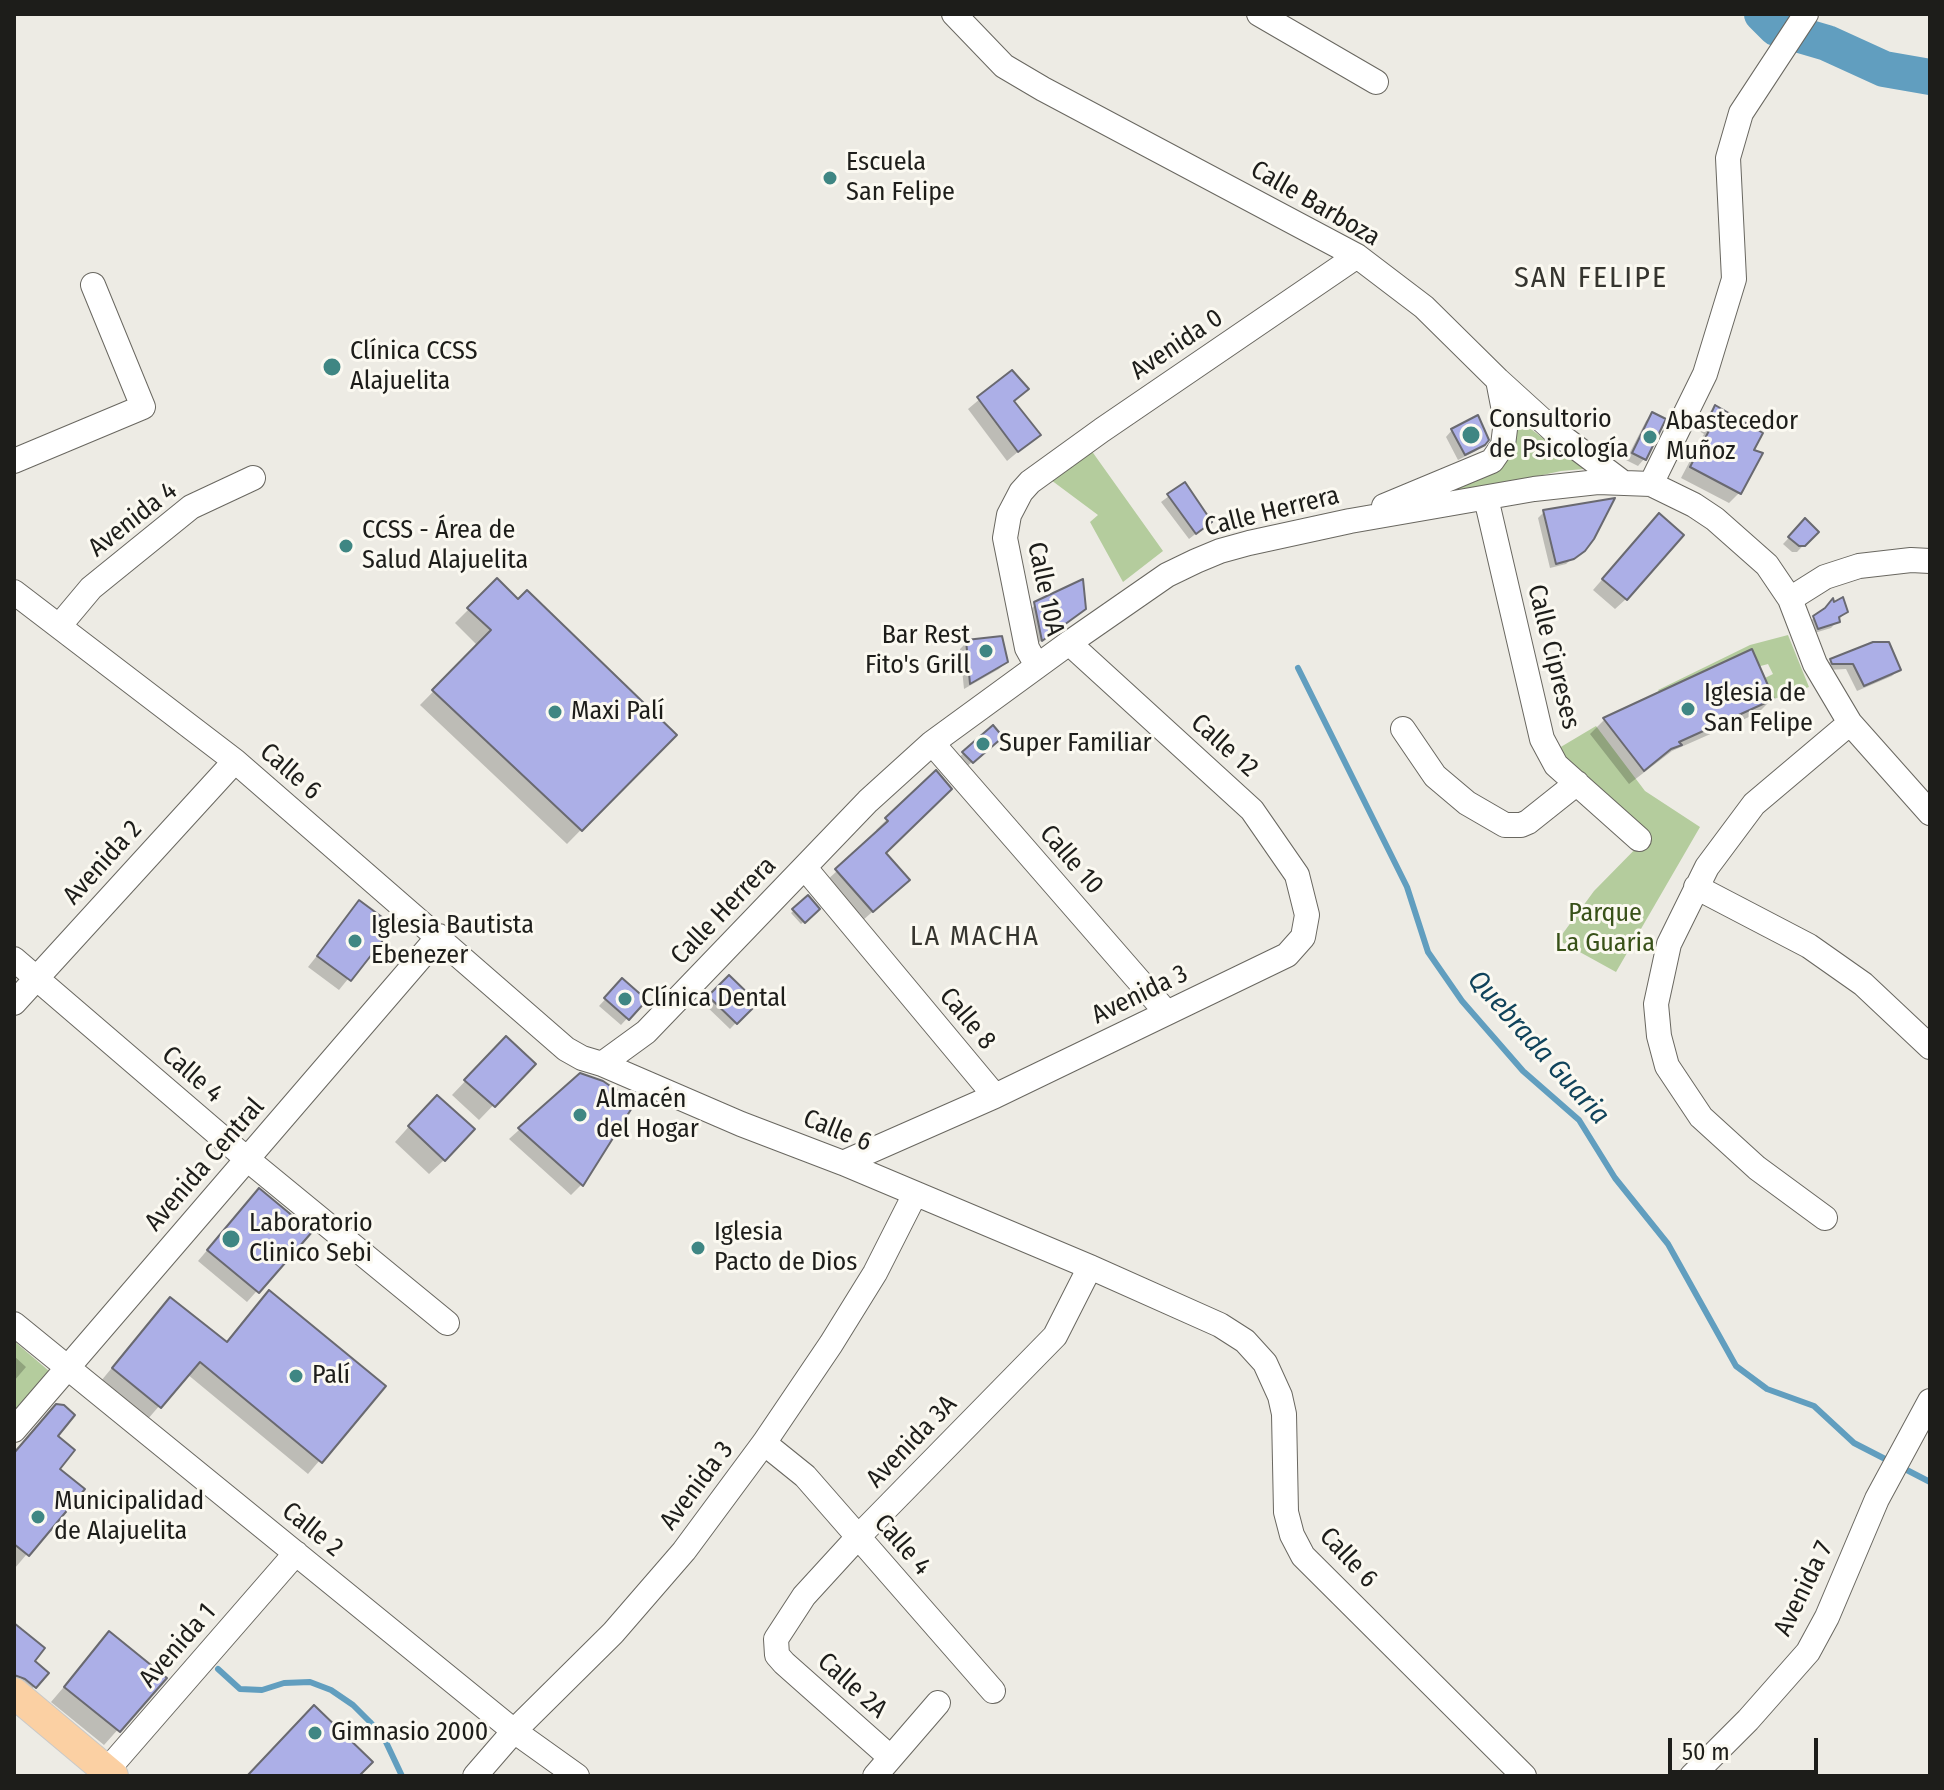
<!DOCTYPE html>
<html>
<head>
<meta charset="utf-8">
<style>
	body { margin:0 }
	#map { position:relative; width:1944px; height:1790px; overflow:hidden; background:#edebe4; font-family:"Fira Sans Condensed",sans-serif }
	canvas { display:block }
	.frame { position:absolute; inset:0; border:16px solid #1d1d1a; pointer-events:none }
	.scale { position:absolute; left:1668px; top:1738px; width:150px; height:36px; box-sizing:border-box; border:4px solid #1d1d1a; border-top:0; padding-left:10px; font-size:24px; line-height:28px; white-space:nowrap; color:#1d1d1a; -webkit-text-stroke:6px #fbf9f1; paint-order:stroke }
</style>
</head>
<body>
<div id="map">
<canvas width="1944" height="1790"></canvas>
<div class="frame"></div>
<div class="scale">50 m</div>
</div>
<script>
const c = document.querySelector('canvas').getContext('2d');
c.lineJoin = 'round';
function fillPath(path, color) { c.fillStyle = color; c.fill(path, 'evenodd'); }
const shape = rows => new Path2D(rows.map(r => 'M' + r).join(''));
function stroke(path, color, width, dash) { c.strokeStyle = color; c.lineWidth = width; c.lineCap = dash ? 'butt' : 'round'; c.setLineDash(dash || []); c.stroke(path); }
function drawText(font, color, halo, rows, align = 'center') {
  c.font = font + ' "Fira Sans Condensed",sans-serif'; c.lineWidth = 6; c.setLineDash([]); c.textBaseline = 'middle'; c.strokeStyle = halo; c.fillStyle = color; for (const [text, x, y, turn = 0] of rows) {
    c.save(); c.translate(x, y); c.rotate((+turn || 0) * Math.PI / 180); c.textAlign = isNaN(turn) ? turn : align; if (halo) c.strokeText(text, 0, 0); c.fillText(text, 0, 0); c.restore();
  }
}
const green = shape([
	[1514,416,1566,456,1595,468,1561,471,1387,509,1494,466],
	[1091,450,1163,551,1123,582,1090,522,1098,515,1051,480],
	[1788,635,1809,687,1774,699,1765,678,1773,674,1768,664,1660,693,1658,690,1750,645],
	[1596,726,1645,791,1700,827,1616,972,1558,940,1594,891,1649,835,1554,751],
	[14,1341,49,1371,14,1412]
]);
const shadow = shape([
	[1011,373,1012,402,1038,435,1007,461,968,409],
	[1715,407,1751,451,1739,493,1729,503,1681,478,1704,434,1699,431,1705,417],
	[1652,414,1644,459,1638,466,1626,460,1646,421],
	[1452,430,1483,443,1476,451,1458,460,1446,437],
	[1184,485,1203,528,1189,539,1161,502],
	[1544,512,1583,549,1566,564,1550,568,1538,518],
	[1805,521,1816,532,1797,552,1792,552,1783,544],
	[1649,526,1626,599,1615,609,1593,590],
	[497,581,674,735,567,844,420,705,478,646,455,623],
	[1036,604,1077,616,1035,645,1029,611],
	[1846,612,1831,628,1811,634,1807,624,1814,618],
	[967,642,1006,662,999,669,964,689,960,649],
	[1874,644,1898,670,1892,676,1857,691,1846,669,1826,670,1824,667,1831,661],
	[1751,652,1772,699,1758,713,1672,751,1629,784,1590,734,1604,720],
	[994,743,965,768,957,759,964,753],
	[935,773,884,853,897,890,862,921,826,881,879,833,876,830],
	[808,898,817,909,801,924,791,913],
	[359,903,391,926,339,990,308,967],
	[729,978,755,1003,730,1029,703,1003],
	[622,981,644,1000,621,1025,599,1006],
	[492,1053,533,1064,479,1120,452,1095],
	[580,1075,632,1103,581,1185,571,1195,509,1139],
	[423,1111,444,1160,429,1174,395,1142],
	[249,1201,309,1232,247,1302,198,1261],
	[269,1293,383,1386,308,1474,187,1374,147,1420,101,1381,158,1312,225,1344],
	[14,1356,26,1367,14,1381],
	[55,1436,57,1469,82,1489,15,1568,14,1455],
	[14,1626,32,1661,47,1673,29,1692,14,1683],
	[109,1634,164,1678,104,1745,51,1702]
]);
const stream = shape([
	[1776,28,1782,14],
	[1298,668,1407,887,1428,952,1462,1001,1523,1071,1579,1120,1615,1178,1668,1244,1736,1366,1767,1389,1814,1406,1854,1443,1891,1462],
	[1901,1467,1930,1482],
	[218,1669,240,1689,262,1690,284,1683,310,1682,331,1690,353,1705,370,1722,385,1740,402,1776]
]);
const river = shape([
	[1762,14,1776,28,1827,43,1884,69,1930,77]
]);
const building = shape([
	[1012,370,1029,389,1014,401,1041,435,1018,452,977,397,1012,370],
	[1715,405,1763,433,1754,450,1763,453,1741,494,1690,467,1713,423,1708,420,1715,405],
	[1652,412,1666,419,1646,460,1632,453,1652,412],
	[1478,415,1489,440,1485,445,1465,455,1451,429,1478,415],
	[1185,482,1212,522,1196,534,1167,494,1185,482],
	[1615,498,1594,539,1585,551,1574,559,1556,564,1543,510,1615,498],
	[1659,513,1684,535,1627,600,1602,579,1659,513],
	[1805,518,1819,532,1805,546,1799,546,1788,537,1805,518],
	[497,578,518,599,527,590,677,735,582,831,432,690,491,630,467,608,497,578],
	[1083,579,1086,609,1042,641,1034,602,1083,579],
	[1843,597,1848,612,1839,617,1840,622,1818,629,1813,616,1825,608,1833,598,1834,602,1843,597],
	[1002,636,1008,662,970,684,966,640,1002,636],
	[1873,642,1889,642,1901,670,1864,686,1853,664,1832,664,1830,659,1873,642],
	[1752,649,1774,699,1679,742,1682,745,1671,749,1644,771,1603,718,1752,649],
	[993,725,1003,737,973,763,962,752,993,725],
	[936,770,952,789,886,853,910,880,873,912,835,869,888,821,885,818,936,770],
	[808,895,820,909,805,923,792,909,808,895],
	[359,900,394,926,351,981,317,956,359,900],
	[729,975,758,1003,737,1024,708,996,729,975],
	[622,978,647,1000,629,1020,604,998,622,978],
	[506,1036,536,1064,495,1107,464,1080,506,1036],
	[580,1073,603,1081,635,1103,583,1186,518,1128,580,1073],
	[437,1095,475,1129,445,1161,408,1126,437,1095],
	[259,1188,312,1232,259,1293,207,1250,259,1188],
	[269,1290,386,1386,322,1463,200,1362,161,1408,112,1368,170,1297,227,1342,269,1290],
	[56,1404,64,1405,75,1415,58,1436,75,1450,60,1469,85,1489,29,1556,14,1544,14,1453,56,1404],
	[14,1623,45,1648,35,1661,49,1673,36,1688,25,1679,14,1675,14,1623],
	[109,1631,167,1678,120,1732,64,1687,109,1631],
	[314,1705,373,1762,359,1776,247,1776,314,1705]
]);
const minor = shape([
	[954,14,1004,66,1043,89,1357,256,1424,307,1498,380,1553,430,1622,482],
	[1259,14,1376,82],
	[14,461,143,407,93,285],
	[1651,484,1705,374,1734,279,1728,158,1741,113,1806,14],
	[1486,498,1542,739,1556,765,1639,839],
	[1384,506,1492,461,1503,445,1506,421,1498,380],
	[14,592,235,761,566,1049,582,1058,602,1064,741,1124,843,1163,1090,1267,1220,1325,1245,1341,1265,1363,1280,1396,1284,1414,1286,1512,1292,1535,1303,1556,1524,1776],
	[1790,599,1825,577,1859,566,1911,560,1930,561],
	[60,625,91,588,191,507,253,478],
	[1037,666,1027,648,1005,538,1009,515,1021,492,1030,482,1102,430,1357,256],
	[1403,729,1435,776,1467,803,1505,825,1521,825,1528,822,1577,783],
	[932,743,1167,1013],
	[805,868,995,1096],
	[1696,887,1809,946,1863,984,1930,1047],
	[14,959,247,1159,447,1323],
	[14,1003,235,761],
	[602,1064,646,1032,868,801,932,743,1069,643,1167,575,1196,561,1220,551,1249,543,1350,521,1534,489,1598,482,1651,484,1694,505,1715,519,1767,565,1790,599,1815,664,1850,723,1930,813],
	[843,1163,995,1096,1287,955,1303,937,1307,915,1297,875,1252,810,1069,643],
	[1825,1218,1757,1168,1701,1117,1667,1066,1659,1036,1656,1004,1669,944,1707,867,1754,804,1850,723],
	[14,1324,514,1731,577,1776],
	[14,1430,439,936],
	[764,1443,805,1476,993,1691],
	[890,1757,784,1663,777,1655,776,1639,804,1596,858,1537,1055,1336,1090,1267],
	[102,1776,296,1553],
	[475,1776,514,1731,613,1633,684,1551,764,1443,831,1344,875,1273,915,1194],
	[875,1776,938,1703],
	[1692,1776,1748,1720,1808,1652,1827,1617,1877,1499,1930,1401]
]);
const major = shape([
	[14,1693,113,1776]
]);
const markers = [
	[830,178,8,"#3f8683"],
	[332,367,10,"#3f8683"],
	[1471,435,10,"#3f8683"],
	[1650,437,8,"#3f8683"],
	[346,546,8,"#3f8683"],
	[986,651,8,"#3f8683"],
	[1688,709,8,"#3f8683"],
	[555,712,8,"#3f8683"],
	[983,744,8,"#3f8683"],
	[355,941,8,"#3f8683"],
	[625,999,8,"#3f8683"],
	[580,1115,8,"#3f8683"],
	[231,1239,10,"#3f8683"],
	[698,1248,8,"#3f8683"],
	[296,1376,8,"#3f8683"],
	[38,1517,8,"#3f8683"],
	[315,1733,8,"#3f8683"]
];
const poiNames = [
	["Escuela",846,163],
	["San Felipe",846,193],
	["Clínica CCSS",350,352],
	["Alajuelita",350,382],
	["Consultorio",1489,420],
	["de Psicología",1489,450],
	["Abastecedor",1666,422],
	["Muñoz",1666,452],
	["CCSS - Área de",362,531],
	["Salud Alajuelita",362,561],
	["Bar Rest",970,636,"right"],
	["Fito's Grill",970,666,"right"],
	["Iglesia de",1704,694],
	["San Felipe",1704,724],
	["Maxi Palí",571,712],
	["Super Familiar",999,744],
	["Iglesia Bautista",371,926],
	["Ebenezer",371,956],
	["Clínica Dental",641,999],
	["Almacén",596,1100],
	["del Hogar",596,1130],
	["Laboratorio",249,1224],
	["Clinico Sebi",249,1254],
	["Iglesia",714,1233],
	["Pacto de Dios",714,1263],
	["Palí",312,1376],
	["Municipalidad",54,1502],
	["de Alajuelita",54,1532],
	["Gimnasio 2000",331,1733]
];
const streetNames = [
	["Calle Barboza",1315,204,30],
	["Avenida 0",1177,345,-34],
	["Calle Herrera",1272,512,-14],
	["Avenida 4",133,520,-38],
	["Calle 10A",1045,589,78],
	["Calle Cipreses",1553,657,76],
	["Calle 12",1224,746,42],
	["Calle 6",290,772,41],
	["Calle 10",1071,860,49],
	["Avenida 2",103,863,-48],
	["Calle Herrera",724,911,-46],
	["Avenida 3",1140,995,-26],
	["Calle 8",967,1019,50],
	["Calle 4",192,1075,41],
	["Calle 6",837,1131,22],
	["Avenida Central",205,1165,-49],
	["Avenida 3A",912,1442,-46],
	["Avenida 3",697,1486,-53],
	["Calle 2",312,1530,39],
	["Calle 4",902,1545,49],
	["Calle 6",1348,1558,47],
	["Avenida 7",1804,1589,-64],
	["Avenida 1",178,1646,-49],
	["Calle 2A",852,1686,42]
];
const parkNames = [
	["Parque",1605,914],
	["La Guaria",1605,944]
];
const neighbourhoodNames = [
	["LA MACHA",975,937]
];
const waterNames = [
	["Quebrada Guaria",1538,1048,48]
];
const quarterNames = [
	["SAN FELIPE",1591,279]
];
fillPath(green, '#b4cc9d');
fillPath(shadow, '#0003');
stroke(stream, '#619ebf', 6);
stroke(river, '#619ebf', 36);
fillPath(building, '#acafe7');
stroke(building, '#696970', 2);
stroke(minor, '#696760', 26);
stroke(major, '#c9c9c8', 32);
stroke(minor, '#fff', 24);
stroke(major, '#fbd0a3', 30);
for (const [x, y, r, color] of markers) { const dot = new Path2D(); dot.arc(x, y, r, 0, 2 * Math.PI); c.fillStyle = color; c.fill(dot); stroke(dot, '#fbf9f1', 3); }
drawText('26px', '#1d1d1a', '#fbf9f1', poiNames, 'left');
drawText('26px', '#1d1d1a', '#fbf9f1', streetNames);
drawText('26px', '#385118', '#fbf9f1', parkNames);
c.letterSpacing = '2px';
drawText('28px', '#36352f', '#fbf9f1', neighbourhoodNames);
c.letterSpacing = '0px';
drawText('italic 28px', '#10435b', '#fbf9f1', waterNames);
c.letterSpacing = '2px';
drawText('30px', '#36352f', '#fbf9f1', quarterNames);
c.letterSpacing = '0px';
</script>
</body>
</html>
